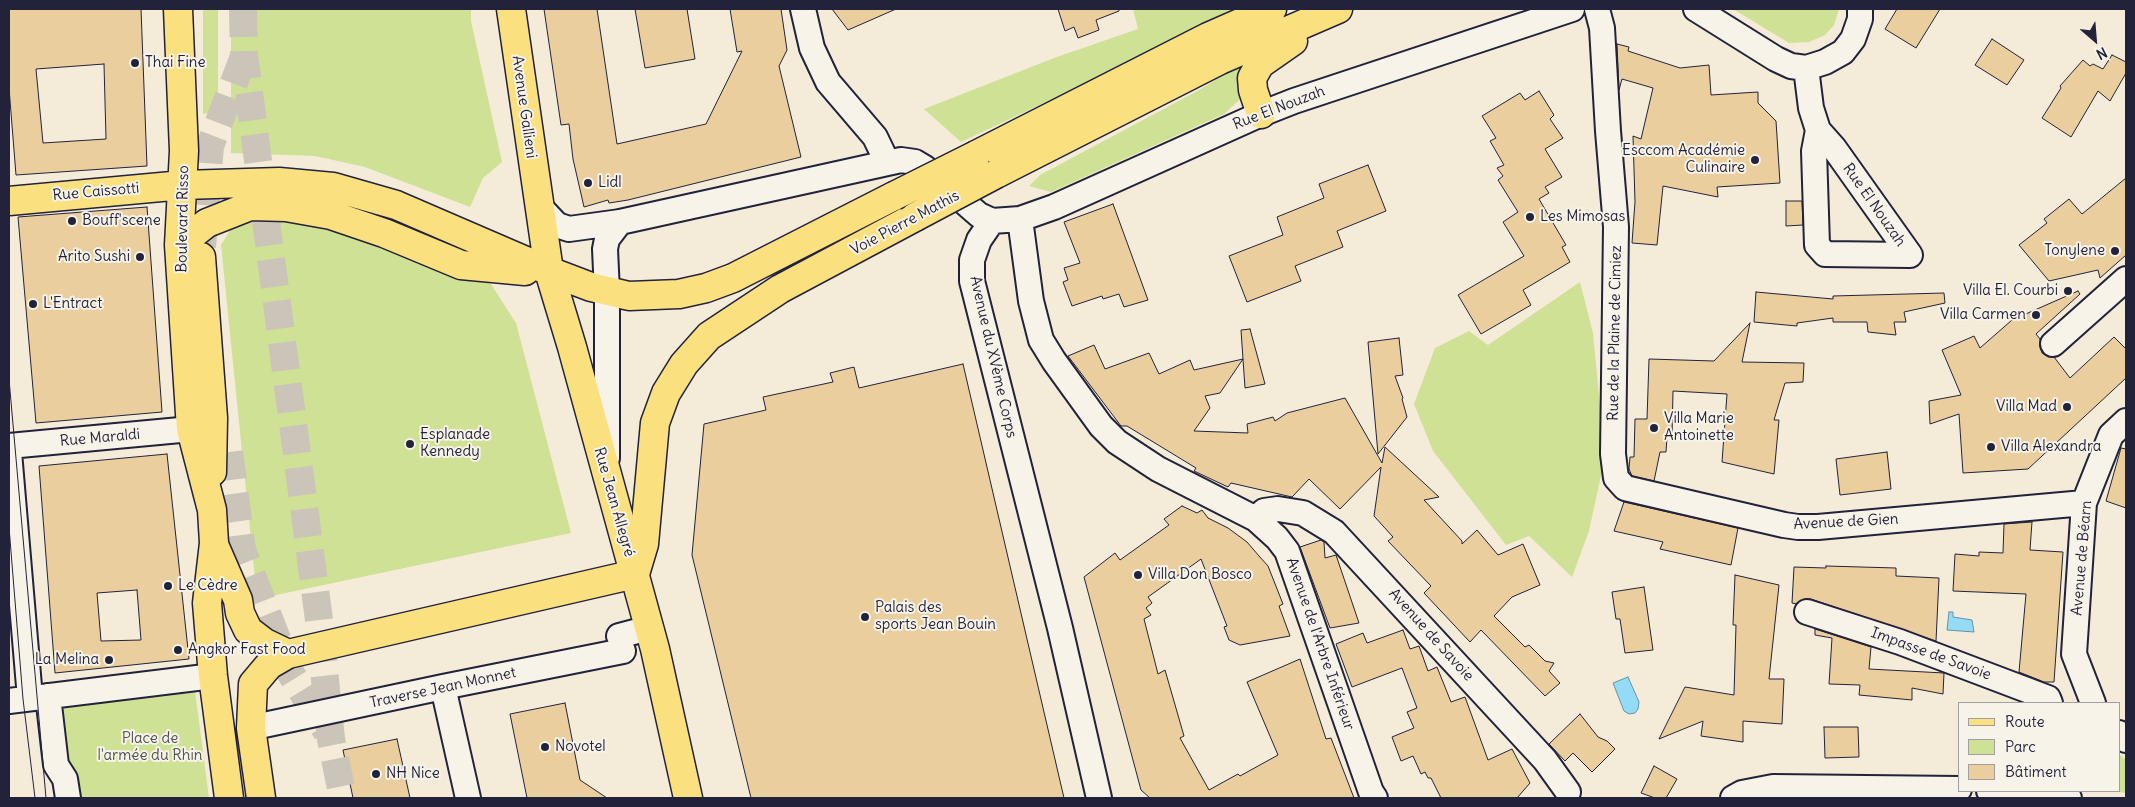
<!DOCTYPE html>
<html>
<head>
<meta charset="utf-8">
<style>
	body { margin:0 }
	#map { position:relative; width:2135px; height:807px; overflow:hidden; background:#f4ecd9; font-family:Delius,sans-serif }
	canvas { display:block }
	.frame { position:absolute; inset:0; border:10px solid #22223b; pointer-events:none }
	.legend { position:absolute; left:1958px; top:702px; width:162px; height:90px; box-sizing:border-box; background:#f7f3e8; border:1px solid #a29fa3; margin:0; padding:6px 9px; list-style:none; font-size:15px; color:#22223b }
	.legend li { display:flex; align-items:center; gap:10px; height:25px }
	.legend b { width:25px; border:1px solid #a29fa3 }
	.north { position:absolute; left:2070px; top:15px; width:50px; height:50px; -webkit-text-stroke:4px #f7f3e8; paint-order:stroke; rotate:153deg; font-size:14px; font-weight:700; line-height:20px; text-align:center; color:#22223b }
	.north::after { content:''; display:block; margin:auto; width:18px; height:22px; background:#22223b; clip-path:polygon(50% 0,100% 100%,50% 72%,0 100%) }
</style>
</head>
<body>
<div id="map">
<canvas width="2135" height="807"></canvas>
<div class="frame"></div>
<ul class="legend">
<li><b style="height:6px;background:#fbe080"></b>Route</li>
<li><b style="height:14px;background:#cfe195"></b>Parc</li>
<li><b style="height:14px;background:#eace9e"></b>Bâtiment</li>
</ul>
<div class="north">N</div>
</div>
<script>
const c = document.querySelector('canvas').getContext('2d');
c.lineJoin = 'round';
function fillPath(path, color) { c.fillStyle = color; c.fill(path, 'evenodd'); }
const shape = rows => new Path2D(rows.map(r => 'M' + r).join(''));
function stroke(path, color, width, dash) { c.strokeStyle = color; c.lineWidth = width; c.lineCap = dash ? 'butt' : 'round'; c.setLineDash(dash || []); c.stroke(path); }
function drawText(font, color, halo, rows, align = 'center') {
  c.font = font + ' Delius,sans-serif'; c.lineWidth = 4; c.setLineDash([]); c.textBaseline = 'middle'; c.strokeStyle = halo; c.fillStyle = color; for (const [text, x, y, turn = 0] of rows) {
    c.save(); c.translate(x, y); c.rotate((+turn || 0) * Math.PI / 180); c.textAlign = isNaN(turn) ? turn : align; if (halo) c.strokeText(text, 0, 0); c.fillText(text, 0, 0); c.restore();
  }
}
const green = shape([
	[203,9,218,9,218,112,203,114],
	[231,9,471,9,471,21,502,162,483,178,470,207,365,167,315,156,231,153],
	[1133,9,1243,9,961,142,924,109,1054,58,1138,29],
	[1733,9,1839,9,1834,25,1825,35,1809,42,1789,43],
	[1247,60,1245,95,1224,114,1051,192,1029,186,1040,175,1201,89],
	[264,217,321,223,402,249,491,284,516,323,571,533,257,599,221,245,237,219],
	[1580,282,1593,333,1601,417,1602,471,1589,531,1572,577,1529,536,1506,545,1433,451,1414,404,1435,348,1469,331,1488,345],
	[195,691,209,798,75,798,61,706],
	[2119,754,2126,760,2126,793,2114,791,2119,791]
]);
const water = shape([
	[1949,612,1953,612,1953,617,1972,620,1974,632,1947,630,1949,612],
	[1628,677,1639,702,1638,709,1635,713,1629,714,1624,711,1613,683,1628,677]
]);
const building = shape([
	[9,9,141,9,147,166,16,175,9,88,9,9],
	[104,64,106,139,43,143,36,69,104,64],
	[544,9,597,9,617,144,706,124,742,51,737,52,730,9,781,9,787,50,779,66,801,157,628,200,609,203,608,200,584,207,573,159,569,124,561,125,544,9],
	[635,9,687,9,695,59,645,68,635,9],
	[832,9,896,9,848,30,832,9],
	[1058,9,1119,9,1119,11,1096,20,1099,30,1078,38,1074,27,1065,31,1058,9],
	[1897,9,1940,9,1916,48,1885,29,1897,9],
	[1992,39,2024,60,2007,85,1975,65,1992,39],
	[1617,44,1629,47,1628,51,1680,68,1709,65,1711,95,1758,92,1758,103,1776,121,1780,183,1717,187,1718,197,1663,186,1657,245,1632,243,1635,202,1633,136,1641,139,1653,88,1622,79,1619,90,1617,44],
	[2112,55,2126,62,2126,73,2110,101,2098,91,2071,137,2042,118,2061,88,2060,86,2083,60,2090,66,2093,64,2103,69,2112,55],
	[1539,91,1554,115,1550,119,1563,138,1545,149,1562,177,1545,187,1549,193,1539,199,1566,245,1562,247,1570,262,1523,290,1531,305,1481,334,1458,295,1524,256,1503,222,1518,212,1498,180,1503,176,1497,168,1504,165,1490,141,1496,138,1482,116,1520,93,1525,100,1539,91],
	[1368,165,1386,211,1337,231,1343,247,1295,266,1301,281,1247,302,1229,256,1283,235,1277,217,1324,198,1319,184,1368,165],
	[2126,178,2126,255,2100,278,2098,270,2049,281,2019,245,2047,223,2044,219,2069,199,2082,214,2126,178],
	[1786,201,1802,201,1803,225,1786,226,1786,201],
	[1113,204,1148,300,1124,307,1119,294,1103,299,1102,296,1072,306,1063,282,1068,280,1064,268,1080,263,1064,222,1113,204],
	[147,207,162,412,36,423,18,217,147,207],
	[2078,291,2080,294,2036,334,2040,339,2040,346,2042,353,2048,357,2054,357,2070,378,2114,337,2126,349,2126,378,2028,469,1963,473,1959,414,1930,424,1929,401,1961,395,1942,350,1974,336,1980,348,2012,320,2078,291],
	[1756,292,1833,299,1833,296,1944,293,1945,303,1904,312,1906,322,1894,322,1896,335,1868,332,1867,322,1833,322,1833,318,1797,323,1797,326,1754,322,1756,292],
	[1750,323,1742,362,1804,363,1803,382,1785,383,1774,420,1779,420,1774,474,1722,462,1727,394,1673,391,1672,437,1667,437,1666,452,1660,452,1654,481,1632,476,1629,469,1630,457,1634,457,1635,419,1647,419,1649,359,1714,361,1750,323],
	[1250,329,1265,384,1245,388,1243,359,1220,393,1205,396,1210,408,1194,431,1248,433,1247,424,1273,417,1275,421,1287,413,1345,398,1382,463,1385,447,1439,497,1424,500,1462,541,1462,544,1477,530,1498,555,1523,544,1540,585,1512,597,1494,616,1525,647,1529,645,1545,661,1554,663,1549,671,1560,683,1545,696,1481,630,1470,642,1424,593,1431,586,1388,541,1393,537,1374,516,1381,467,1340,509,1309,479,1292,497,1231,483,1228,487,1194,471,1196,468,1127,426,1121,426,1068,356,1094,345,1105,369,1149,353,1159,374,1190,360,1194,370,1243,359,1241,330,1250,329],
	[1399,338,1403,375,1395,376,1403,398,1402,399,1407,417,1378,454,1368,342,1399,338],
	[963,364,1064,798,751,798,692,555,704,424,766,410,763,397,833,382,830,373,854,367,859,388,963,364],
	[2121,448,2126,449,2126,508,2106,501,2121,448],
	[1887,452,1891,489,1840,495,1836,459,1887,452],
	[167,454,189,659,55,673,39,466,167,454],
	[137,590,141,640,101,641,97,593,137,590],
	[1624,502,1738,528,1731,565,1660,549,1663,542,1614,531,1624,502],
	[1182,506,1197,513,1202,510,1208,518,1228,528,1247,542,1259,556,1268,566,1283,604,1279,606,1290,636,1240,645,1229,640,1224,627,1227,626,1201,559,1148,597,1152,603,1146,608,1151,615,1144,619,1158,674,1165,670,1184,736,1180,738,1209,790,1238,774,1240,776,1278,755,1247,682,1300,659,1326,739,1331,738,1354,798,1150,798,1141,790,1084,577,1115,553,1120,560,1169,525,1164,519,1182,506],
	[2032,522,2030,550,2063,552,2054,682,2044,682,2019,672,2026,594,1953,591,1955,554,1979,556,1979,552,2003,553,2004,524,2032,522],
	[1321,540,1324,542,1325,558,1336,555,1359,623,1330,628,1300,547,1321,540],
	[1826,566,1896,568,1896,576,1939,578,1936,641,1811,599,1804,599,1797,604,1792,603,1794,567,1826,568,1826,566],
	[1735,575,1779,585,1769,679,1784,679,1782,724,1743,721,1743,742,1701,736,1703,721,1659,739,1685,687,1734,695,1736,625,1733,625,1735,575],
	[1644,587,1653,650,1625,653,1620,619,1616,619,1612,592,1644,587],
	[1815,629,1871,647,1869,669,1944,673,1943,694,1912,688,1912,700,1859,695,1860,685,1829,684,1832,638,1815,635,1815,629],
	[1403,630,1410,649,1419,646,1428,671,1437,667,1451,702,1465,697,1488,760,1512,749,1530,783,1517,798,1441,798,1431,778,1428,778,1425,772,1421,774,1413,756,1401,761,1392,737,1414,728,1407,712,1417,708,1402,668,1352,687,1336,644,1363,633,1367,643,1403,630],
	[565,703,580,780,607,798,527,798,510,714,565,703],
	[1580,714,1598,737,1607,741,1615,749,1592,772,1573,753,1565,761,1549,744,1580,714],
	[1824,727,1858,727,1859,757,1825,758,1824,727],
	[397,739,410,798,353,798,343,750,397,739],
	[1654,766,1677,779,1666,798,1655,798,1641,793,1654,766]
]);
const majorTunnel = shape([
	[243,9,244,55,319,620,331,739,343,798],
	[202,247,210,146,243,59],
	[229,452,242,550,290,672,327,732]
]);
const minor = shape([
	[803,9,812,48,828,82,875,137,887,162],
	[1597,9,1602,28,1608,131,1616,227,1613,454,1616,478,1625,488,1784,525,1798,527,1818,527,2084,503],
	[1696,9,1776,59,1791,66,1806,68,1825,62,1843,52,1853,39,1860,19,1860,9],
	[1806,68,1811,108,1818,130,1834,148,1910,255,1825,254,1817,245,1814,151,1818,130],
	[539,206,557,225,569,229,620,222,901,160,915,162,925,168,979,215,992,221,1020,219,1054,207,1261,114,1294,101,1572,9],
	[1020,219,1031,301,1041,340,1054,361,1101,426,1117,442,1158,469,1256,519,1277,538,1287,551,1371,792,1375,798],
	[992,221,979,240,972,260,972,281,1060,628,1099,798],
	[2053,344,2126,279],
	[9,446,191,429],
	[9,452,30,698],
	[607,458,607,292,605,249,607,239,620,222],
	[1256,519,1264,511,1278,509,1303,513,1334,532,1545,760,1568,792],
	[1807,612,1900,642,2048,698,2050,703],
	[619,636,634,632],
	[443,687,468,798],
	[48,696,56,765,65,779,68,798],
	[9,701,213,676],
	[2093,703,2074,654,2084,503,2111,435,2126,421],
	[264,725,443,687,623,651],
	[2119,733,2126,740],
	[1989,791,2048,794,2069,798],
	[1733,798,1742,793,1773,787,1959,789]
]);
const major = shape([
	[178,9,184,151,179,245,191,429,212,510,214,543,207,603,213,676,229,798],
	[511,9,549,271,572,347,655,649,688,798],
	[9,201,183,185,279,182,333,187,396,205,549,271],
	[179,245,207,223,250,206,286,207,331,215,384,233,461,265,525,271],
	[201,257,213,418,212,472],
	[215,547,238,600,240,613,248,630,265,643,288,654],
	[261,798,251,728,253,684,269,665,288,654,635,574]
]);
const highway = shape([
	[1261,114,1253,90,1252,78,1260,64,1293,41],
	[976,155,1208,37,1272,9],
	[996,174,1220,60,1338,9],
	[549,271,591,287,629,296,679,294,706,288,733,278,894,196],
	[635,574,644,544,655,423,666,393,684,364,709,336,780,289,915,217]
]);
const tram = shape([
	[9,379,46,798],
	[9,527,23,699,35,798]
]);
const highwayBridge = shape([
	[894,196,976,155],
	[915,217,996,174]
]);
const markers = [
	[135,63,5,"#22223b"],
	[1755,160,5,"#22223b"],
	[588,183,5,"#22223b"],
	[1530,217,5,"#22223b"],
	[72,221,5,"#22223b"],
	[2115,251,5,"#22223b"],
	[140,257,5,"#22223b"],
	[2068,291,5,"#22223b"],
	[33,304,5,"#22223b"],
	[2036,315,5,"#22223b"],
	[2067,407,5,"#22223b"],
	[1654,428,5,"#22223b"],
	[410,444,5,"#22223b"],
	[1991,447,5,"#22223b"],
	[1138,575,5,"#22223b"],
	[168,586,5,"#22223b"],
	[865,617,5,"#22223b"],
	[178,650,5,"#22223b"],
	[109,660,5,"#22223b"],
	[545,747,5,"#22223b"],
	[376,774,5,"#22223b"]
];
const poiNames = [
	["Thai Fine",145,63],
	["Esccom Académie",1745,151,"right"],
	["Culinaire",1745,168,"right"],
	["Lidl",598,183],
	["Les Mimosas",1540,217],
	["Bouff'scene",82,221],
	["Tonylene",2105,251,"right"],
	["Arito Sushi",130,257,"right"],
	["Villa El. Courbi",2058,291,"right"],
	["L'Entract",43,304],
	["Villa Carmen",2026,315,"right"],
	["Villa Mad",2057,407,"right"],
	["Villa Marie",1664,419],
	["Antoinette",1664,436],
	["Esplanade",420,435],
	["Kennedy",420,452],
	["Villa Alexandra",2001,447],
	["Villa Don Bosco",1148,575],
	["Le Cèdre",178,586],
	["Palais des",875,608],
	["sports Jean Bouin",875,625],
	["Angkor Fast Food",188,650],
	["La Melina",99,660,"right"],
	["Novotel",555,747],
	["NH Nice",386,774]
];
const streetNames = [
	["Avenue Gallieni",524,107,82],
	["Rue El Nouzah",1279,108,-21],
	["Rue Caissotti",96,192,-5],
	["Rue El Nouzah",1874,205,55],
	["Boulevard Risso",183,219,-89],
	["Voie Pierre Mathis",905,223,-28],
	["Rue de la Plaine de Cimiez",1615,333,-89],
	["Avenue du XVème Corps",993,357,77],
	["Rue Maraldi",100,438,-5],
	["Rue Jean Allegré",614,502,74],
	["Avenue de Gien",1846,522,-3],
	["Avenue de Béarn",2082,558,-85],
	["Avenue de Savoie",1431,635,48],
	["Avenue de l'Arbre Inférieur",1320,644,71],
	["Impasse de Savoie",1931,654,20],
	["Traverse Jean Monnet",443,688,-12]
];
const parkNames = [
	["Place de",150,739],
	["l'armée du Rhin",150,756]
];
fillPath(green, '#cfe195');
fillPath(water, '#94dbf6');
stroke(water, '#6691ab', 1);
fillPath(building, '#eace9e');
stroke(building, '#22223b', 1);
stroke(majorTunnel, '#cac4b9', 28, [28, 14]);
stroke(minor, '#22223b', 28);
stroke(major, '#22223b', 31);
stroke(highway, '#22223b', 31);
stroke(minor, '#f7f3e8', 24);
stroke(major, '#fbe080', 28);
stroke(highway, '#fbe080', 28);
stroke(tram, '#22223b', 1);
stroke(highwayBridge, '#22223b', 31, []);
stroke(highwayBridge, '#fbe080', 28);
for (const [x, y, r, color] of markers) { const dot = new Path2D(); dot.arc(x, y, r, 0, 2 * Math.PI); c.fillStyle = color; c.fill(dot); stroke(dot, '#f7f3e8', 2); }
drawText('15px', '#22223b', '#f7f3e8', poiNames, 'left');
drawText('15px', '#22223b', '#f7f3e8', streetNames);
drawText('15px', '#4d5252', '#f7f3e8', parkNames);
</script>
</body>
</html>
